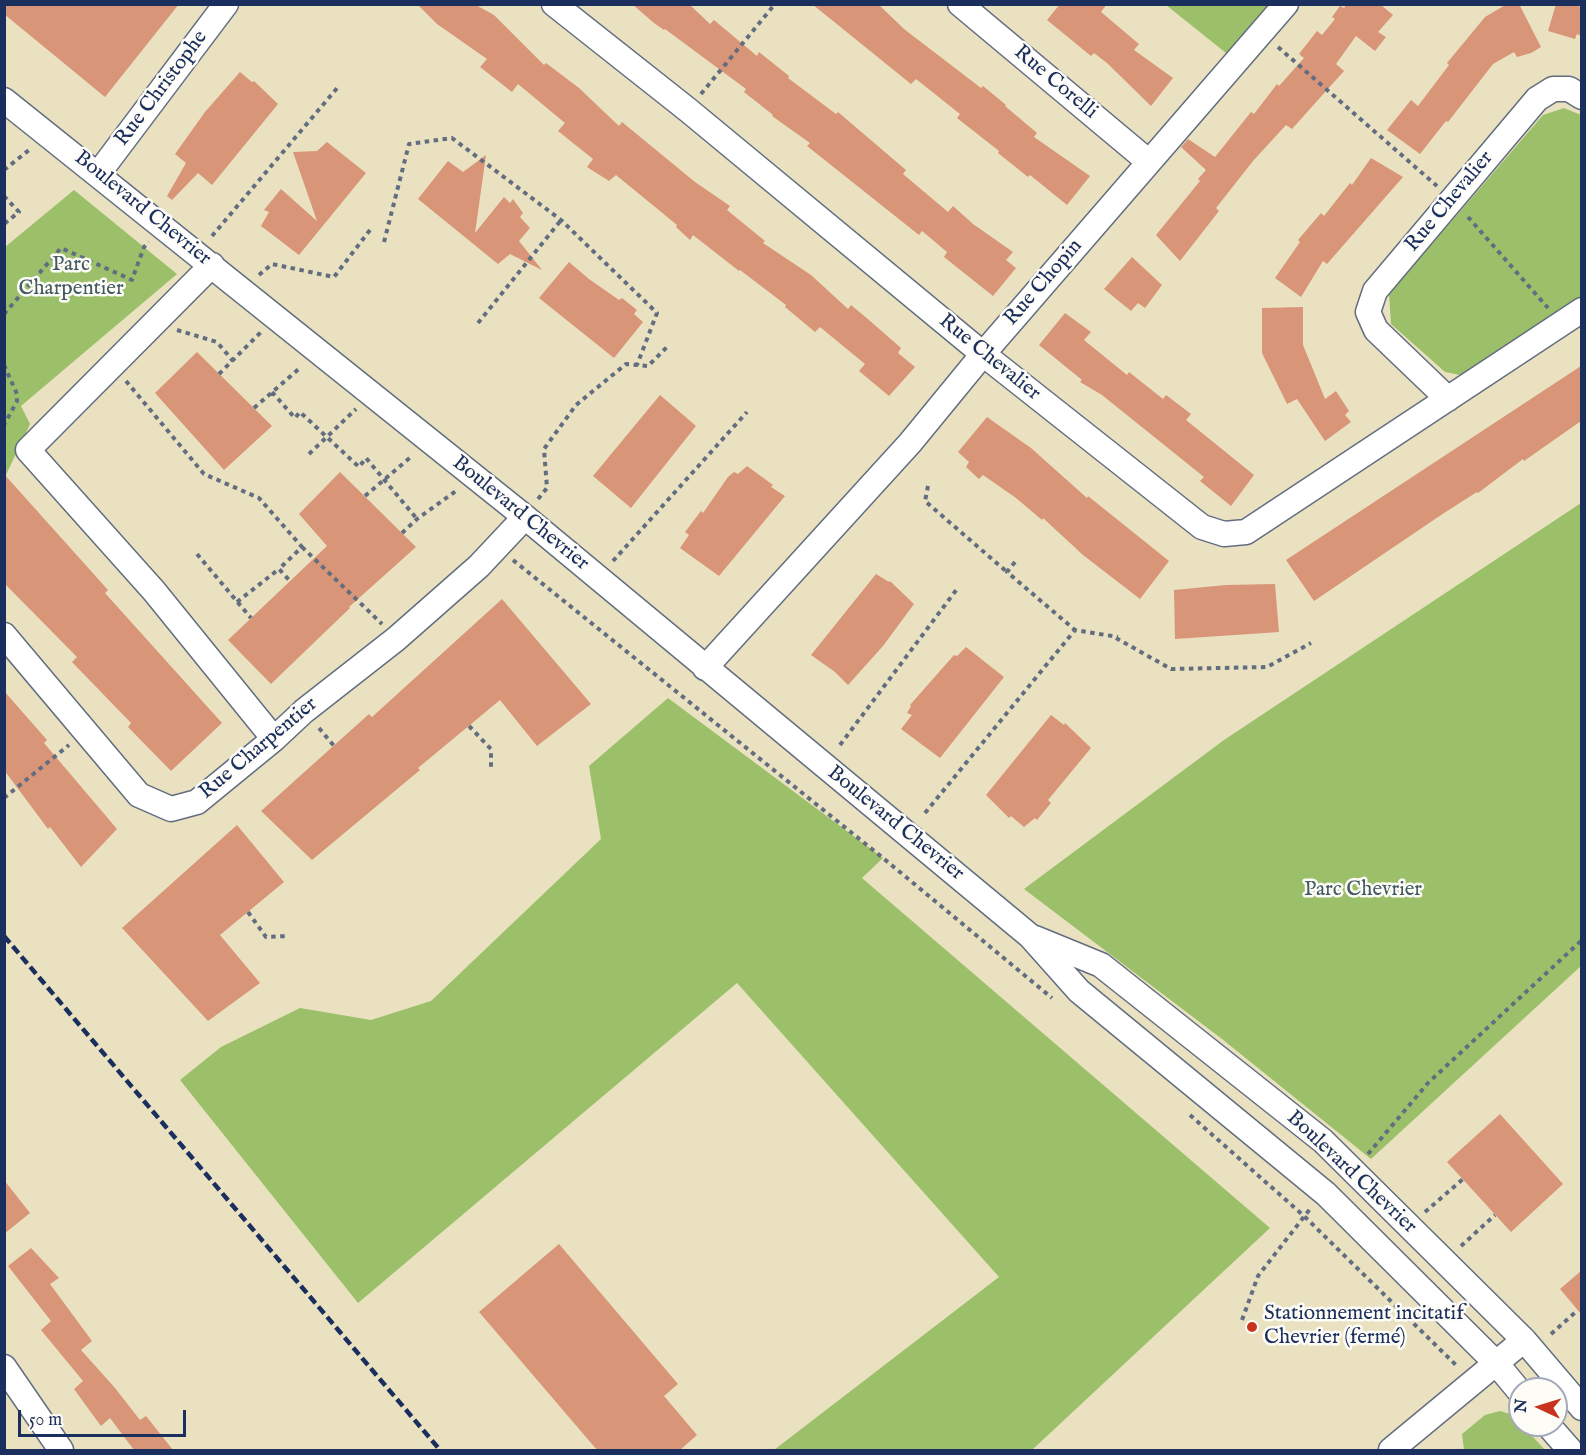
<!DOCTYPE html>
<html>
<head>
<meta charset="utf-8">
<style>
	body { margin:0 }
	#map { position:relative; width:1586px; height:1455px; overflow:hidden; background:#eae1c0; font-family:"IM FELL English",serif }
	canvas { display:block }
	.frame { position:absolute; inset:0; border:6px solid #1b2f5e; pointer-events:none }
	.north { position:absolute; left:1508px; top:1377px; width:60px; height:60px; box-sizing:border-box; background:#fdfcf7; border:2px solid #a3aaba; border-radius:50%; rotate:274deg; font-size:16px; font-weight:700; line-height:24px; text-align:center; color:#1b2f5e }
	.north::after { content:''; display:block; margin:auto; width:21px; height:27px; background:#c8321e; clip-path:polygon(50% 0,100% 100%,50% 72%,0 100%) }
	.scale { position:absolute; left:18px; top:1410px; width:168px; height:27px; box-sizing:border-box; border:3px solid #1b2f5e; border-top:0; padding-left:8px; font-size:18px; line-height:21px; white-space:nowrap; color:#1b2f5e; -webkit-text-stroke:4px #fdfcf7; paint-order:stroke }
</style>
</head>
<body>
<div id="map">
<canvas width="1586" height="1455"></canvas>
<div class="frame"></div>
<div class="north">N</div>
<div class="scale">50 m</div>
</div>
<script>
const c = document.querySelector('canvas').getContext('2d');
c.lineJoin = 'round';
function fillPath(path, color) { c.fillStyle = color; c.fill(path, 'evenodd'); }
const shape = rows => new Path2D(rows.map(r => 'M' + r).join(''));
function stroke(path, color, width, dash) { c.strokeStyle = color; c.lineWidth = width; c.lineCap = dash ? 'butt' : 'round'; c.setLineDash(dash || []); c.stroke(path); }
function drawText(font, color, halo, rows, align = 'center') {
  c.font = font + ' "IM FELL English",serif'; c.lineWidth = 5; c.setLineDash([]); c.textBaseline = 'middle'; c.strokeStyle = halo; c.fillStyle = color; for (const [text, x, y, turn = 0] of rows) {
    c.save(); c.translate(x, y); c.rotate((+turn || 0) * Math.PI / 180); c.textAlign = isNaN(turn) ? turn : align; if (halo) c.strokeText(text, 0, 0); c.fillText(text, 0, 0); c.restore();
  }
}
const green = shape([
	[1166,5,1277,5,1231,57],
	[1564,108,1581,115,1581,301,1465,376,1445,372,1391,324,1389,294,1543,115],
	[74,190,177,274,21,406,30,424,5,477,5,247],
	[1581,503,1581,966,1371,1159,1222,1039,1024,889,1224,740],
	[668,698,883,858,862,878,1270,1228,1032,1450,774,1450,999,1277,737,983,358,1303,180,1080,221,1047,300,1008,371,1020,431,1001,601,839,589,766],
	[1500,1411,1513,1415,1545,1450,1464,1450,1462,1434,1485,1415]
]);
const building = shape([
	[4,4,179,4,105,97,4,14],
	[417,4,474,4,494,15,544,65,546,63,579,88,619,126,622,122,695,182,730,206,727,210,765,241,763,243,811,275,848,309,851,305,869,320,901,348,898,353,915,367,889,396,859,371,865,364,820,327,815,332,785,307,786,305,740,270,739,271,693,235,690,240,676,227,677,225,616,175,609,181,587,167,593,159,558,131,565,123,518,84,512,92,480,67,487,59,437,24],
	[632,4,689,4,710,24,714,20,757,56,759,52,789,76,788,78,836,114,838,112,906,170,903,174,948,212,953,206,973,224,1013,252,1006,260,1016,268,993,296,944,257,947,252,922,231,919,235,807,146,810,143,772,116,773,115,744,92,746,89,665,29,664,30,654,23],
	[812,4,878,4,904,29,981,88,983,86,1006,105,1005,106,1037,133,1034,137,1090,176,1067,205,1030,175,1028,177,998,153,999,151,957,118,960,114,916,79,911,84],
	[1060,4,1107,4,1101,12,1139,44,1134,50,1173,78,1151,106,1107,63,1094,53,1091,56,1047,20],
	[1347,4,1380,4,1393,15,1378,32,1386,37,1375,51,1356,36,1336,64,1344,71,1292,129,1286,125,1253,161,1216,208,1219,211,1180,261,1156,235,1200,181,1198,179,1206,170,1181,147,1188,139,1215,157,1251,112,1254,114,1277,84,1279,86,1304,58,1299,54,1317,31,1322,35,1335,19,1332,17,1340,6,1344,8],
	[1507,4,1519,4,1541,47,1531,53,1517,57,1514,52,1493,64,1448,122,1446,121,1420,154,1387,130,1411,100,1418,106,1449,65,1447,63,1485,17],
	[1556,4,1573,4,1581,7,1581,36,1577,34,1575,39,1548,31],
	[240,72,252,82,254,81,278,104,212,185,198,173,172,200,167,196,186,163,175,154,205,112],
	[327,142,366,173,299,255,261,226,269,212,264,210,281,189,317,221,293,152,317,151],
	[486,155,475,233,504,197,510,203,513,199,523,213,520,217,530,228,519,241,542,270,510,254,498,264,418,199,448,161,463,172],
	[1371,158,1403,177,1327,264,1323,261,1301,297,1275,278,1300,242,1298,240,1321,213,1324,216,1350,183,1352,185],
	[1132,257,1162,285,1145,308,1138,303,1131,311,1104,289],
	[569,262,589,279,619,300,622,298,637,310,634,314,643,322,614,358,539,298],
	[1303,307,1303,345,1325,399,1336,391,1349,411,1345,415,1351,422,1325,441,1297,399,1287,404,1262,353,1262,308],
	[1065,313,1091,332,1084,340,1127,375,1129,372,1163,399,1166,395,1191,414,1186,420,1254,475,1231,506,1200,481,1204,477,1102,395,1080,382,1082,380,1039,345],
	[197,352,272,426,224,470,155,393],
	[1581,366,1581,421,1524,461,1523,459,1478,493,1477,492,1444,513,1314,601,1286,560],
	[660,395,696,426,631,508,593,476],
	[987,417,1031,448,1087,498,1088,496,1169,561,1140,599,1083,555,1043,518,1042,520,1016,498,983,475,979,479,966,467,969,462,958,452],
	[747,466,773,485,771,487,785,496,719,576,680,548,689,535,685,532,701,511,703,513,728,477,734,472,738,474],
	[340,472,416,547,349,607,350,608,271,684,228,640,327,546,299,514],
	[4,474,108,590,105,593,222,723,171,771,128,727,131,723,72,662,77,657,4,583],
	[876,574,889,582,890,581,914,604,883,646,848,685,835,672,811,655],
	[1275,584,1279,632,1175,639,1174,590,1226,585],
	[502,599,591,704,537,746,500,700,418,768,420,770,312,860,261,811,369,714,372,717],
	[966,647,1004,677,940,758,901,729,912,715,907,713,911,706,910,705,954,655,957,656],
	[4,691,47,740,44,743,117,829,81,867,50,827,48,829,4,770],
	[1051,715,1064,725,1065,723,1091,748,1048,800,1051,803,1037,820,1035,818,1024,827,1011,816,1009,818,986,795],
	[237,825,284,882,220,935,260,983,208,1021,122,928],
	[1500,1114,1563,1184,1511,1232,1447,1162],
	[4,1180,30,1213,4,1234],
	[559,1244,678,1384,664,1396,697,1435,680,1450,597,1450,479,1312],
	[31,1248,59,1278,50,1284,92,1341,81,1350,115,1388,140,1420,146,1416,173,1450,134,1450,110,1418,101,1426,87,1407,74,1389,83,1381,41,1330,51,1321,8,1266],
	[1581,1271,1581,1314,1560,1289]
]);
const path = shape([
	[1278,47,1437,186],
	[701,94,775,4],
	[4,170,29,150],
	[4,196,19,212,4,224],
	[1468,217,1548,308],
	[212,236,338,87],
	[384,242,409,144,452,138,561,220,657,313,637,365],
	[259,275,272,264,334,277,370,230],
	[4,314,61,248,132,280,144,247,149,242],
	[478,323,561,220],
	[177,330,217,342,233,361],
	[4,365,17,394,17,401,4,425],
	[219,374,261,332],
	[126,381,204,474,259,498,302,547,279,569],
	[272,392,295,418,300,412,359,467,366,458,417,519],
	[254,408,301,367],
	[309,454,356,409],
	[928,486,925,501,1007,572],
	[365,496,412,456],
	[538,499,547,488,544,449,576,405,626,364,648,366,667,347],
	[402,533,417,519,456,491],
	[302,547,382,624],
	[197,554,251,618],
	[513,560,883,858,1052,998],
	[613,561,747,412],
	[1015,562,1007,572,1075,630],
	[237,602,279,569,290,581],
	[1116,638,1171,669,1267,667,1311,643],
	[469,726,491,749,491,767],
	[319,728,334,746],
	[840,745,957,589],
	[4,798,69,745],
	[925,813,1075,630,1118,637],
	[248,912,266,937,288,936],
	[1190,1115,1304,1216,1458,1367],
	[1368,1154,1428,1083,1582,940],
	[1425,1212,1463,1179],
	[1581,1226,1582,1226],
	[1461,1246,1495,1215],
	[1242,1320,1258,1276,1310,1209],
	[1551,1334,1578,1310]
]);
const minor = shape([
	[554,4,688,110,983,354,1202,527,1224,534,1246,532,1582,310],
	[960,4,1149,162],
	[4,100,525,517,1030,936,1079,991,1326,1194,1496,1363,1520,1392],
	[98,174,226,4],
	[212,265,28,450,154,591,274,739],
	[1448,399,1376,330,1368,312,1375,291,1537,99,1553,89,1569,89,1582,97],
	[4,635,139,795,171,809,197,802,274,739,304,711,396,639,479,566,525,517],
	[705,668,910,443,983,354,1286,4],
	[1035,938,1101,965,1323,1141,1524,1340,1582,1408],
	[4,1367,61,1450],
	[1548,1425,1570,1450],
	[1391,1450,1524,1340]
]);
const rail = shape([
	[4,936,440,1450]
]);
const markers = [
	[1252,1327,6,"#c8321e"]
];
const streetNames = [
	["Rue Corelli",1055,83,40],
	["Rue Christophe",162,89,-53],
	["Rue Chevalier",1450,202,-50],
	["Boulevard Chevrier",142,209,39],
	["Rue Chopin",1044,283,-49],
	["Rue Chevalier",989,358,39],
	["Boulevard Chevrier",520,514,39],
	["Rue Charpentier",259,749,-40],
	["Boulevard Chevrier",895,824,39],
	["Boulevard Chevrier",1351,1173,43]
];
const parkNames = [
	["Parc",71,266],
	["Charpentier",71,290],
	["Parc Chevrier",1363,891]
];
const poiNames = [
	["Stationnement incitatif",1264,1315],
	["Chevrier (fermé)",1264,1339]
];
fillPath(green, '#9cc06a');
fillPath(building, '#d89578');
stroke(minor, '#636d80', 27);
stroke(path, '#636d80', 4, [4.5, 4.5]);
stroke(minor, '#fff', 24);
stroke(rail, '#1b2f5e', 4.5, [9, 4.5]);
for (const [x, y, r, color] of markers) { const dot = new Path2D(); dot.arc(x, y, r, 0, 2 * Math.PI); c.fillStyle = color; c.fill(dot); stroke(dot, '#fdfcf7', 2); }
drawText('21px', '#1b2f5e', '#fdfcf7', streetNames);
drawText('21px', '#425a62', '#fdfcf7', parkNames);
drawText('21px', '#1b2f5e', '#fdfcf7', poiNames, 'left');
</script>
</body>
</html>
